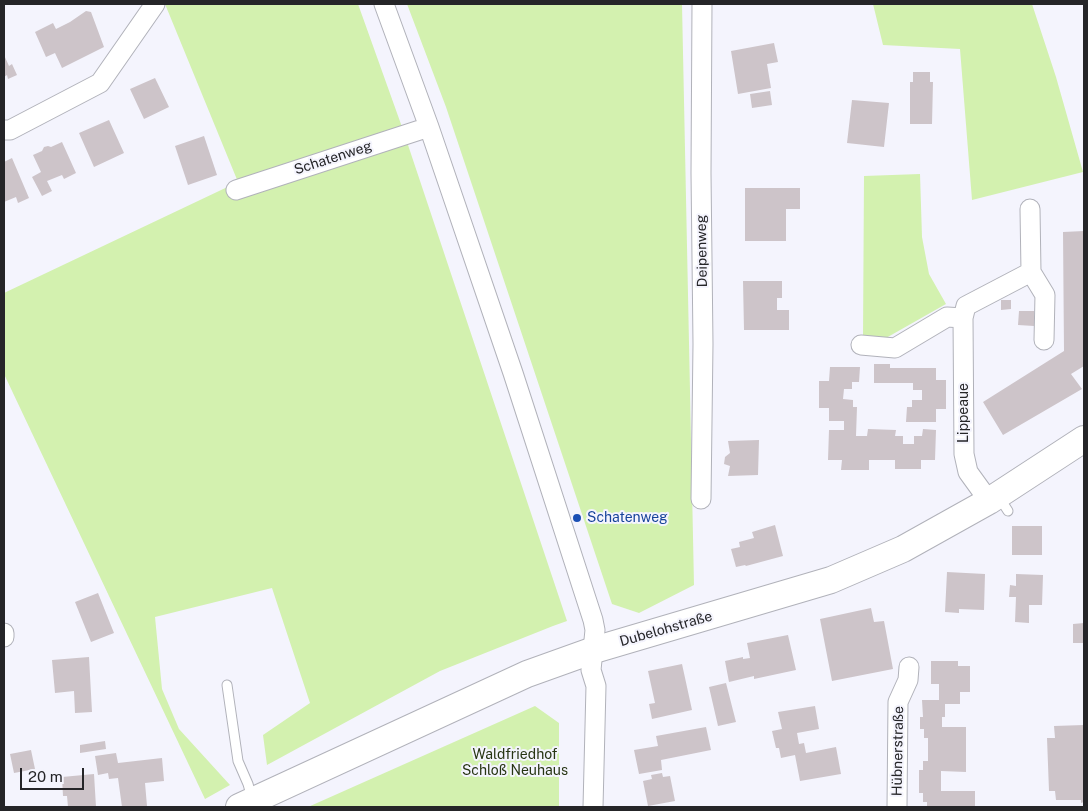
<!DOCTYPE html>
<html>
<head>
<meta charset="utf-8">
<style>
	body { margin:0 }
	#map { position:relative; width:1088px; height:811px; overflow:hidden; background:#f4f4fd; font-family:"Public Sans",sans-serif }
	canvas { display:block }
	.frame { position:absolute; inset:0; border:5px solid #252528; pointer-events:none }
	.scale { position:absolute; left:20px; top:768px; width:64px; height:22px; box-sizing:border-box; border:2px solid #252528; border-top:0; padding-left:6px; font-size:15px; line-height:18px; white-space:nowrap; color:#252528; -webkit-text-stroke:4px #f4f4fd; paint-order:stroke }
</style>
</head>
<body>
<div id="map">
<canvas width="1088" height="811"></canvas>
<div class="frame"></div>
<div class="scale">20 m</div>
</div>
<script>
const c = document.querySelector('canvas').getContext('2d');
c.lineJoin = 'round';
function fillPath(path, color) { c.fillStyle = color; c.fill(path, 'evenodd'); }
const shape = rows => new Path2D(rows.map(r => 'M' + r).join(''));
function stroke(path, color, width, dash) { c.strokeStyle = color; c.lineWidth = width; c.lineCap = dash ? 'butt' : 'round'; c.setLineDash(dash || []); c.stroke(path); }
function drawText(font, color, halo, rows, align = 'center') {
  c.font = font + ' "Public Sans",sans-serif'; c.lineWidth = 4; c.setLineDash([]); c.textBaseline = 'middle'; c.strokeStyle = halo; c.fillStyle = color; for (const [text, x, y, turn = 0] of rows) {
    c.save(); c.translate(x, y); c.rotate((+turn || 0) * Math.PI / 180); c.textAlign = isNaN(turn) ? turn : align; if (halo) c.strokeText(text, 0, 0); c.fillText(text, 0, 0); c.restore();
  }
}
const green = shape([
	[165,4,358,4,402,127,567,621,553,626,440,671,267,765,263,735,310,703,272,588,155,617,162,689,179,729,230,785,205,799,4,374,4,293,238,182],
	[407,4,682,4,694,585,639,613,612,604,446,107],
	[873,4,1032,4,1056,77,1083,172,972,200,960,49,883,45],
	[920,174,922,237,929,274,946,304,886,338,863,337,864,176],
	[535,706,559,723,559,807,308,807]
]);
const building = shape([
	[86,11,91,12,104,47,62,68,55,53,46,57,35,32,53,23,56,29,70,22],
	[774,43,778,62,767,64,771,88,738,94,731,51],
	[4,55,9,66,12,64,17,75,8,79,7,75,4,77],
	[913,72,930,72,930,82,933,82,932,124,910,124,910,82,913,82],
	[155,78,169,107,144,119,130,89],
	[770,91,772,105,752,108,750,94],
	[852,100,889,103,884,147,847,143],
	[109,120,124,153,94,167,79,133],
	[204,136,217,175,188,185,175,146],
	[62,142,76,173,64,179,62,175,47,181,52,191,42,196,32,177,41,172,33,155,42,151,44,147,48,146,51,147],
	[12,158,29,198,18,203,16,197,4,202,4,162],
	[745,188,800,188,800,209,786,209,786,241,745,241],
	[1084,231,1084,366,1071,374,1082,389,1003,435,983,402,1064,351,1063,232],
	[743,281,782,281,782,298,777,298,777,310,789,310,789,330,744,330],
	[1001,300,1011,300,1011,309,1001,310],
	[1019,311,1034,311,1034,326,1018,325],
	[874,364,890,364,890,368,936,368,936,380,946,380,946,409,936,409,936,422,906,422,907,407,912,407,912,400,922,400,922,390,913,390,913,383,874,383],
	[830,367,860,367,859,382,852,382,852,389,844,389,843,399,853,400,853,407,857,407,856,436,867,436,868,429,896,430,895,436,903,436,903,444,914,444,914,436,922,436,923,429,936,430,935,460,921,460,921,469,895,469,895,460,869,460,869,470,841,470,842,460,828,460,829,430,844,430,844,421,829,421,829,408,819,408,819,381,829,381],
	[759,440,758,475,728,476,730,466,724,464,725,457,730,453,728,441],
	[775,525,783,556,746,566,745,565,736,567,731,549,740,547,739,542,754,538,752,532],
	[1012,526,1042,526,1042,555,1012,555],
	[947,572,985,574,984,610,959,609,959,613,945,612],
	[1016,574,1043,575,1042,605,1029,605,1029,623,1015,622,1016,597,1009,597,1010,585,1016,586],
	[98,593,114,633,91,642,75,602],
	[871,608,874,622,884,621,893,669,832,681,820,619],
	[1084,623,1084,643,1073,643,1073,624],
	[788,635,796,670,754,679,754,676,729,682,725,661,743,657,743,659,750,658,747,643],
	[89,657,92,712,75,713,74,691,55,693,52,660],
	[931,661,958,661,958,666,970,666,970,692,960,692,960,704,945,704,945,717,942,717,942,727,966,727,966,772,941,771,941,791,975,791,975,807,927,807,927,802,923,802,923,793,919,793,919,770,923,770,923,761,928,761,928,738,924,738,924,729,920,729,920,717,923,717,922,700,939,700,939,684,931,684],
	[682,664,692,710,652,719,649,704,655,703,648,671],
	[726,683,736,722,718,726,709,687],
	[815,706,819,729,797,733,799,744,804,743,806,753,836,747,841,774,800,781,795,755,781,758,779,748,776,748,772,731,782,729,778,712],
	[1084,725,1084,802,1081,803,1081,800,1056,800,1055,791,1049,791,1047,738,1055,738,1054,726],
	[706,727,711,750,661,760,662,770,639,774,634,750,658,746,656,736],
	[105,741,106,749,80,753,80,745],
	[31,750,35,769,14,773,10,754],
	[116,753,118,763,162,758,164,781,145,783,147,806,122,807,118,778,109,779,108,773,98,775,95,756],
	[662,773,663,777,670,776,675,801,648,806,643,781,652,779,651,775],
	[94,774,96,807,68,807,67,796,63,796,62,777]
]);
const service = shape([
	[999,497,1008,511],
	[227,685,238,761,248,784,252,798]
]);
const minor = shape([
	[384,4,429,127,513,373,593,620,595,630,591,670,596,686,593,807],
	[4,130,10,130,100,83,155,4],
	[236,190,429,127],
	[1030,209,1031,272,1045,295,1044,340],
	[861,345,895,348,947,317,963,318],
	[701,499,703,344,701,173,702,4],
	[989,501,968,472,964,454,963,318,966,306,1031,272],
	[4,633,4,637],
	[897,807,898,702,908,680,909,667]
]);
const secondary = shape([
	[239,807,527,674,594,650,831,580,903,549,989,501,1084,439]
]);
const markers = [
	[577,518,5,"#1a4fb4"]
];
const streetNames = [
	["Schatenweg",333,158,-18],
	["Deipenweg",702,251,-91],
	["Lippeaue",964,413,-90],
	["Dubelohstraße",666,629,-16],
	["Hübnerstraße",898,751,-89]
];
const transitNames = [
	["Schatenweg",587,518]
];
const parkNames = [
	["Waldfriedhof",515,755],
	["Schloß Neuhaus",515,771]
];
fillPath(green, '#d3f1af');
fillPath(building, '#cdc4c9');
stroke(service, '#b1b2ba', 11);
stroke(minor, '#b1b2ba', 21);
stroke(secondary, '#b1b2ba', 28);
stroke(service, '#fff', 9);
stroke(minor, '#fff', 19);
stroke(secondary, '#fff', 26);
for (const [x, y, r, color] of markers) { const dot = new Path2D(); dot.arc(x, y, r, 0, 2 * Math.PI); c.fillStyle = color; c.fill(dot); stroke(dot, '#f4f4fd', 2); }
drawText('14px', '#252528', '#f4f4fd', streetNames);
drawText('14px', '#164399', '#f4f4fd', transitNames, 'left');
drawText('14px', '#273513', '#f4f4fd', parkNames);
</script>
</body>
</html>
